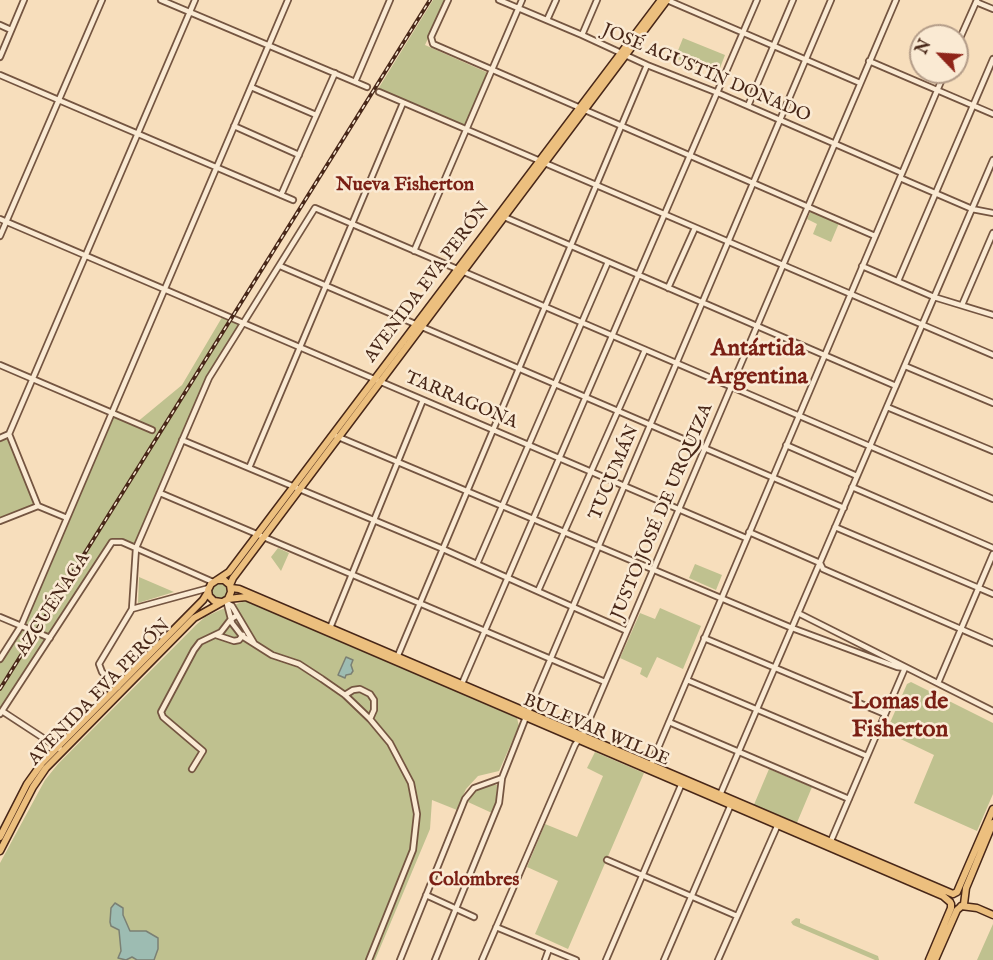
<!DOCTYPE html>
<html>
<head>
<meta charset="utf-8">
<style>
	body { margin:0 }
	#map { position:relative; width:993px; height:960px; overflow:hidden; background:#f7debc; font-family:"IM FELL English",serif }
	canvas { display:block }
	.north { position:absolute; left:909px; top:24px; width:60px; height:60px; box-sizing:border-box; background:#faead3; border:2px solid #b39c88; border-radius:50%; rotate:295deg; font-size:16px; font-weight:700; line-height:24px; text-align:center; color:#482718 }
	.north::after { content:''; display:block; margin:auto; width:21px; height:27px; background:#8f2418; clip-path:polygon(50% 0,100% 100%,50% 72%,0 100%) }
</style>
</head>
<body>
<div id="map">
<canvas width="993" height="960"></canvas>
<div class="north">N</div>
</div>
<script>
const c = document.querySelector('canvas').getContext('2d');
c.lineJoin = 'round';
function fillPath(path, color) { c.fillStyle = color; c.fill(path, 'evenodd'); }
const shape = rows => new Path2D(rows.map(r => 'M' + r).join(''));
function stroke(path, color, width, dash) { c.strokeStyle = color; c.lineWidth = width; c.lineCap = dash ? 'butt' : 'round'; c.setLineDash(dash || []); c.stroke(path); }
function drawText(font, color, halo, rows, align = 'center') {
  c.font = font + ' "IM FELL English",serif'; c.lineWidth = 5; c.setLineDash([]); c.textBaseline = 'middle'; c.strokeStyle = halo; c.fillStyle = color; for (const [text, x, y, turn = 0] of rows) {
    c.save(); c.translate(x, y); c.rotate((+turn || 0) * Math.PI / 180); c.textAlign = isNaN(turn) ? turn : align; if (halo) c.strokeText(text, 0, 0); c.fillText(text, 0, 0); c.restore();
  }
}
const green = shape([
	[433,0,446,0,425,45,486,72,487,74,464,127,378,89],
	[683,38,725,55,720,68,700,60,697,67,675,58],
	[811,211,839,223,831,242,813,234,817,224,807,219],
	[224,314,244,323,209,378,136,548,114,541,0,714,0,659,21,625,112,412,136,423,182,385],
	[9,434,38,506,0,521,0,438],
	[278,548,289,553,281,571,271,557],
	[695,564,722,575,716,590,689,578],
	[139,577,174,592,138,603],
	[213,582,227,582,230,597,217,602,208,592],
	[245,601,384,658,517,718,519,726,499,771,478,776,466,789,457,810,432,800,430,829,375,960,0,960,0,863,45,780,58,764,196,625,205,617,220,610],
	[660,608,701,626,683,669,657,657,647,678,640,674,642,668,620,658,640,613,655,619],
	[911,682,993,723,993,794,977,831,914,803,934,755,886,732,907,684],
	[595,752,644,773,568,949,535,934,558,881,527,867,545,824,577,837,603,776,587,768],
	[769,769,812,787,796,825,753,807],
	[490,785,497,785,496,803,492,813,468,802,474,792,482,787],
	[796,918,800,919,800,923,878,956,879,960,875,960,793,925,791,922],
	[993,924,993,960,977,960]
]);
const water = shape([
	[346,657,353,660,351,665,353,671,351,674,346,675,345,678,338,675,346,657],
	[115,903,123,908,123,915,130,931,146,931,158,938,158,949,154,960,137,960,132,957,126,960,118,958,121,951,119,930,111,926,110,922,111,908,115,903]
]);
const minor = shape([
	[161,0,367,87],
	[448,0,431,37,433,44,875,236],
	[499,0,582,35,647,65,718,93,902,173],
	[667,0,860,83],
	[976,2,993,9],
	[547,20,556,0],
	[0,25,11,30],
	[582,35,597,0],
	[957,45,977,0],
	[0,57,24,0],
	[869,61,993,114],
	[0,75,293,200],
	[355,82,390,0],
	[251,87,316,115],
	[379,92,993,355],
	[748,106,793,0],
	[234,126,299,155],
	[900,178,972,209,993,213],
	[281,195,335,73],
	[502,216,896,386],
	[0,219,746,538],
	[0,236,102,0],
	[414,251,522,0],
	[280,266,844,508],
	[862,266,934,297,993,315],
	[898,281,993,59],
	[668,288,695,228],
	[962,305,993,233],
	[0,365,152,430],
	[905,366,993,403],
	[887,407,993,451],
	[9,434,195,0],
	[336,436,792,628,897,667,905,668],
	[0,438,9,434,38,506,67,518],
	[182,440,443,549,627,631],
	[786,445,857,476],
	[249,468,403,103],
	[852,487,993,548],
	[160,493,605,682],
	[0,521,38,506],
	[835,527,993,594],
	[749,532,820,563,823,569,993,643],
	[477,564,608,262],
	[538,591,645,350],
	[227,603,232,606,254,643],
	[227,604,232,623,242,636,272,655,299,664,322,679,345,695,370,719,390,743,411,783,417,814,413,850,369,960],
	[132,609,209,588],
	[798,613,993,711],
	[0,617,50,638],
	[330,628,423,400],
	[216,635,234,641,239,640,243,635],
	[704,638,885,714],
	[0,659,21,626,288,0],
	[396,660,647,65],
	[687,680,867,756],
	[938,683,993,554],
	[461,686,757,0],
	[118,687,102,672,99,664,132,609,136,548,209,378,315,208,993,499],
	[345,695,353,690,360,689,370,694,374,700,374,710,370,719],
	[2,711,60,749],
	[0,714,112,542,122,542,213,582],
	[669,722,849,799],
	[650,767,945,72],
	[192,769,203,751,163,717,161,712,194,650,200,642,221,632,231,619,236,616],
	[720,795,993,160],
	[830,843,905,668],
	[607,860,737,916],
	[426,895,474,917],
	[496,927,576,960],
	[400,960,465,799,474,788,502,778],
	[435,960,499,803,502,778,528,712,831,0],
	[482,960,575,745,584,732,896,0],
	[545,960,549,949],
	[606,960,682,783],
	[664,960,732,802],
	[718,960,779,822]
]);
const major = shape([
	[230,585,233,578,667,0],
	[231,588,239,589,953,894],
	[228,599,246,597,943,896,950,902],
	[221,602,214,601,209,596,208,590,211,584,229,572,661,0],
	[0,837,27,784,42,763,203,600,208,592],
	[0,851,33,787,46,768,194,618,228,599,231,592,230,585,224,580,217,580],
	[953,894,957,892,960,885,993,809],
	[961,906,977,908,993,915],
	[929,960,951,908,951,904],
	[935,960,957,910,964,904,966,888,993,823]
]);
const rail = shape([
	[0,689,430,0]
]);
const streetNames = [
	["JOSÉ AGUSTÍN DONADO",706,74,23],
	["AVENIDA EVA PERÓN",428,283,-53],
	["TARRAGONA",461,401,23],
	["TUCUMÁN",615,473,-67],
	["JUSTO JOSÉ DE URQUIZA",663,512,-67],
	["AZCUÉNAGA",54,605,-57],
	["AVENIDA EVA PERÓN",100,693,-46],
	["BULEVAR WILDE",596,731,23]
];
const neighbourhoodNames = [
	["Nueva Fisherton",405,186],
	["Colombres",474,881]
];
const districtNames = [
	["Antártida",758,350],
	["Argentina",758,378],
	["Lomas de",900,703],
	["Fisherton",900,731]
];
fillPath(green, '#bfc18f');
fillPath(water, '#9dbcb2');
stroke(water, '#7b8074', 1.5);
stroke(minor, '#745541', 8);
stroke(major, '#482718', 9);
stroke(minor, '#faead3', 4.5);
stroke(major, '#ecbf7e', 6);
stroke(rail, '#482718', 4);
stroke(rail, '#faead3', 1.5, [4.5]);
drawText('18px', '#482718', '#faead3', streetNames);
drawText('bold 20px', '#7a1f14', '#faead3', neighbourhoodNames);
drawText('bold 24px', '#7a1f14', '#faead3', districtNames);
</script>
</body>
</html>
